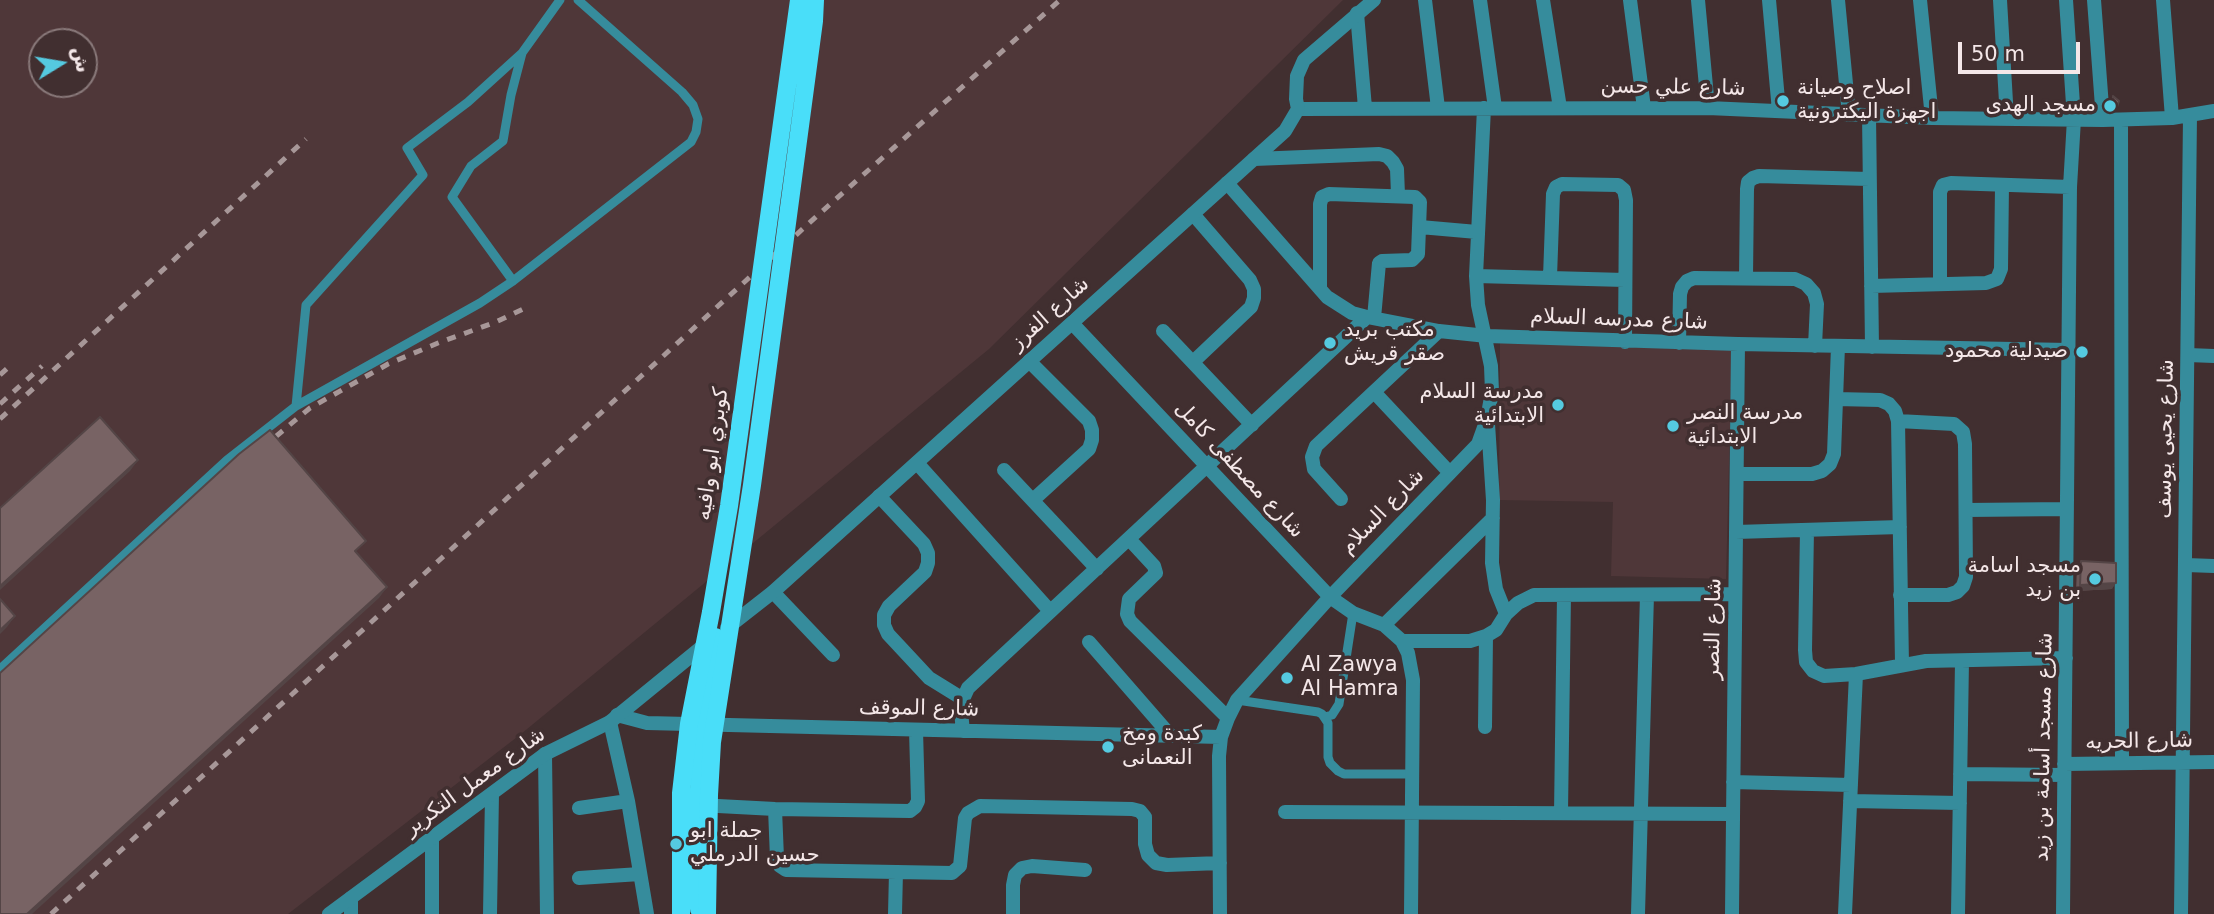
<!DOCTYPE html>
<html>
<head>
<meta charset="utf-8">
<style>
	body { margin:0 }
	#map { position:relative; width:2214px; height:914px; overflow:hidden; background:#412f30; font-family:"DejaVu Sans",Cairo,sans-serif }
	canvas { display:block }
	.north { position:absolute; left:28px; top:28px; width:70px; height:70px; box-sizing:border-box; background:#412f30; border:2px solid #89797a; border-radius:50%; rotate:79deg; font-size:19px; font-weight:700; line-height:28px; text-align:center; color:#f4e7e8 }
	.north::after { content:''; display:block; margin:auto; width:24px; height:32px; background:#55cae0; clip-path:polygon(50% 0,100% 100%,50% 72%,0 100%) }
	.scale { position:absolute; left:1958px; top:42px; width:122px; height:32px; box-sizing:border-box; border:4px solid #f4e7e8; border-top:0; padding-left:9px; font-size:21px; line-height:24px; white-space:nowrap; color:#f4e7e8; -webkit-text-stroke:5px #412f30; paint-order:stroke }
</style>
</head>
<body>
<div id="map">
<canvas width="2214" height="914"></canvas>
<div class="north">ش</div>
<div class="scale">50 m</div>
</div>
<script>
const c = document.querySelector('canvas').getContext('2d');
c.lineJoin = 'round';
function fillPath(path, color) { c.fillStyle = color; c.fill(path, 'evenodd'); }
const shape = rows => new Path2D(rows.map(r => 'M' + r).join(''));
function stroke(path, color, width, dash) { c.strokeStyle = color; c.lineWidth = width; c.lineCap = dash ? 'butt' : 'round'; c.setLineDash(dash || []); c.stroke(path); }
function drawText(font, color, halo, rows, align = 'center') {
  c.font = font + ' "DejaVu Sans",Cairo,sans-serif'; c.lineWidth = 7; c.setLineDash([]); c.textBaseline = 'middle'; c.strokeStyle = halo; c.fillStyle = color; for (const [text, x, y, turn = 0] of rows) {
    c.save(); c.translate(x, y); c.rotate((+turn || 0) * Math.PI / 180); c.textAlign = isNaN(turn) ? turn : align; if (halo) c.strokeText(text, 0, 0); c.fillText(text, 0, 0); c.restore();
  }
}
const built = shape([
	[0,0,1343,0,989,349,521,734,288,914,0,914],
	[42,42,84,42,84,84,42,84],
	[1500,343,1732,350,1726,579,1611,576,1613,502,1499,500]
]);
const service = shape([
	[513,281,452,197,471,166,503,141,511,95,522,53],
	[296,406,306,305,423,175,407,148,468,102,522,53,560,0],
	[0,669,227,460,296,406,480,303,513,281,691,142,696,132,698,119,693,105,682,92,578,0],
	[1237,700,1318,712,1322,714,1328,723,1328,757,1330,763,1338,771,1344,774,1413,774],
	[1325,717,1332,715,1339,704,1353,613]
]);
const minor = shape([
	[1425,0,1438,108],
	[1480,0,1495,108],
	[1543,0,1560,108],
	[1630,0,1644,108],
	[1698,0,1708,108],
	[1769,0,1779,111],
	[1838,0,1849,115],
	[1920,0,1932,118],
	[2000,0,2007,119],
	[2094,0,2103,120],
	[2163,0,2172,118],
	[1357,13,1365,108],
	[1298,109,1708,108,1932,118,2103,120,2172,118,2214,111],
	[1869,115,1872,347],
	[2121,120,2122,763],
	[1254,159,1379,154,1387,156,1393,162,1397,169,1398,195],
	[1227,183,1327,297,1352,313,1367,317,1439,331,1487,336,1738,344,2069,350],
	[1420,227,1477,232],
	[1476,276,1625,280],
	[1550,277,1553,194,1556,187,1562,184,1618,185,1624,190,1626,200,1625,342],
	[1746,278,1747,189,1748,182,1753,178,1759,176,1869,179],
	[1940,284,1940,192,1943,185,1951,183,2070,187],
	[1871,286,1986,283,1997,279,2001,269,2002,185],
	[1320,289,1320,204,1322,197,1329,194,1415,197,1420,202,1418,254,1412,260,1382,261,1379,263,1374,318],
	[1072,323,1330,597,1353,613,1384,625,1402,641,1408,653,1413,680,1411,914],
	[1163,331,1252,425],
	[1679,343,1680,294,1682,287,1687,281,1694,278,1795,279,1806,284,1814,293,1817,304,1815,346],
	[2188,355,2214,356],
	[1029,361,1089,421,1092,430,1092,440,1089,449,1033,500],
	[1193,362,1251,307,1254,298,1254,289,1250,280,1193,214],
	[1374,392,1450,473],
	[1836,399,1880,400,1889,404,1895,411,1898,421,1902,664],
	[1898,421,1954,424,1963,432,1965,444,1966,577,1963,586,1957,592,1948,595,1900,595],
	[1488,424,1493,500,1492,563,1496,589,1506,614],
	[917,463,1050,611],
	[1004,470,1097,569],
	[1737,474,1812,474,1822,471,1830,464,1834,454,1838,346],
	[879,496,924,544,928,553,928,563,925,572,889,606,884,615,884,625,888,634,929,678,963,699],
	[1341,499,1314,469,1312,457,1316,446,1439,331],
	[1966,510,2067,509],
	[1807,530,1805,650,1806,662,1813,671,1824,676,1856,674,1926,661,2066,658],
	[1736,532,1900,527],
	[1129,539,1154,566,1156,573,1129,599,1127,614,1130,621,1228,718],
	[2186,565,2214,566],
	[773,592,833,655],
	[1384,625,1493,518],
	[1402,641,1470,641,1486,636,1496,630,1506,614,1518,603,1534,595,1735,594],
	[1089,642,1170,735],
	[617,715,647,723,1221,737],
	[610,722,628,801,647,914],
	[1485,727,1486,636],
	[963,731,961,712,963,699,968,688,1367,317],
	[545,754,547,914],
	[2064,764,2214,762],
	[1960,774,2064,775],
	[1733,782,1851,785],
	[1850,801,1960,803],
	[699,805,775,809,910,811,915,807,918,801,916,730],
	[579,808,628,801],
	[775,809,777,858,780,866,786,870,952,873,960,866,965,818,968,813,980,806,1132,809,1140,811,1145,817,1145,844,1148,855,1156,863,1167,865,1220,863],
	[1285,812,1733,814],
	[1561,813,1564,595],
	[579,878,640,874],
	[351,914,351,898],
	[432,914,432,838],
	[490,914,492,794],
	[895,914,896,872],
	[1013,914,1013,885,1015,875,1022,868,1032,866,1085,870],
	[1220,914,1219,756,1221,737,1228,718,1237,700,1330,597,1478,444,1487,419,1492,392,1491,366,1478,305,1476,276,1484,108],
	[1638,914,1647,595],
	[1732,914,1738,344],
	[1845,914,1856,674],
	[1958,914,1962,661],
	[2063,914,2070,187,2074,119,2066,0],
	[2181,914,2190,116]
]);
const tertiary = shape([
	[727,628,773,592,1285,131,1298,109,1296,99,1297,76,1304,60,1374,0],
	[329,914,545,754,610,722,708,642]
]);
const primary = shape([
	[699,909,698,805,703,725,715,637]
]);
const rail = shape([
	[0,375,13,363],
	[0,404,42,366],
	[0,419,306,139],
	[262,448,310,408,388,364,438,343,496,322,523,309],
	[51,914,818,215,1060,0]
]);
const primaryBridge = shape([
	[681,914,681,793,689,724,711,612,729,506,799,0],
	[707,914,709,795,712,742,752,485,814,21,815,0]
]);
const wall = shape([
	[2113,96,2115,110,2112,110,2111,99],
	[2081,561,2112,589,2076,591,2077,567]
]);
const shadedWall = shape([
	[138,460,130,471,0,590,0,586],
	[2116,583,2112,589,2076,591,2080,585],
	[387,587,379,598,32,914,27,914],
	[15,616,7,627,0,634,0,630]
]);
const building = shape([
	[2113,96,2119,101,2117,107,2114,107,2113,96],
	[100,417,138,460,0,586,0,508,100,417],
	[270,430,366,541,355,551,387,587,27,914,0,914,0,673,239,454,270,430],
	[2081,561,2116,563,2116,583,2080,585,2081,561],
	[0,599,15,616,0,630,0,599]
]);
const markers = [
	[1783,101,7,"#55cae0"],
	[2110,106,7,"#55cae0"],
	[1330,343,7,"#55cae0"],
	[2082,352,7,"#55cae0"],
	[1558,405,7,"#55cae0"],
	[1673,426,7,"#55cae0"],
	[2095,579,7,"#55cae0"],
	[1287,678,7,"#55cae0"],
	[1108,747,7,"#55cae0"],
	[676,844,7,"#55cae0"]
];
const streetNames = [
	["شارع علي حسن",1673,88,1],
	["شارع الفرز",1050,314,-42],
	["شارع مدرسه السلام",1619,320,2],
	["شارع يحيى يوسف",2166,439,-89],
	["كوبري ابو وافيه",713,454,-82],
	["شارع مصطفى كامل",1239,470,47],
	["شارع السلام",1383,512,-46],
	["شارع النصر",1714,629,-89],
	["شارع الموقف",919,709,1],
	["شارع الحريه",2139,742,-1],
	["شارع مسجد أسامة بن زيد",2044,747,-89],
	["شارع معمل التكرير",475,782,-36]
];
const poiNames = [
	["اصلاح وصيانة",1797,89],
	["اجهزة اليكترونية",1797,113],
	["مسجد الهدى",2096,106,"right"],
	["مكتب بريد",1344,331],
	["صقر قريش",1344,355],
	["صيدلية محمود",2068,352,"right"],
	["مدرسة السلام",1544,393,"right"],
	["الابتدائية",1544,417,"right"],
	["مدرسة النصر",1687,414],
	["الابتدائية",1687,438],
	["مسجد اسامة",2081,567,"right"],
	["بن زيد",2081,591,"right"],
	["Al Zawya",1301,666],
	["Al Hamra",1301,690],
	["كبدة ومخ",1122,735],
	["النعمانى",1122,759],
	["جملة ابو",690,832],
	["حسين الدرملي",690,856]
];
fillPath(built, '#4f3739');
stroke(service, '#368c9c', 9);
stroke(minor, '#368c9c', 14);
stroke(tertiary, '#368c9c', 14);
stroke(primary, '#49def9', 18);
stroke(rail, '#a79798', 5, [9, 9]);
stroke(primaryBridge, '#49def9', 18);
fillPath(wall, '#675556');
fillPath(shadedWall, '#544546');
fillPath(building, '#786364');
stroke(building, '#544546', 2);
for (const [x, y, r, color] of markers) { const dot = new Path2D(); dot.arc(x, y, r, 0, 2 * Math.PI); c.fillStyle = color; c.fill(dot); stroke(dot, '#412f30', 2.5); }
drawText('21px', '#f4e7e8', '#412f30', streetNames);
drawText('21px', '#f4e7e8', '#412f30', poiNames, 'left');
</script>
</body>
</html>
